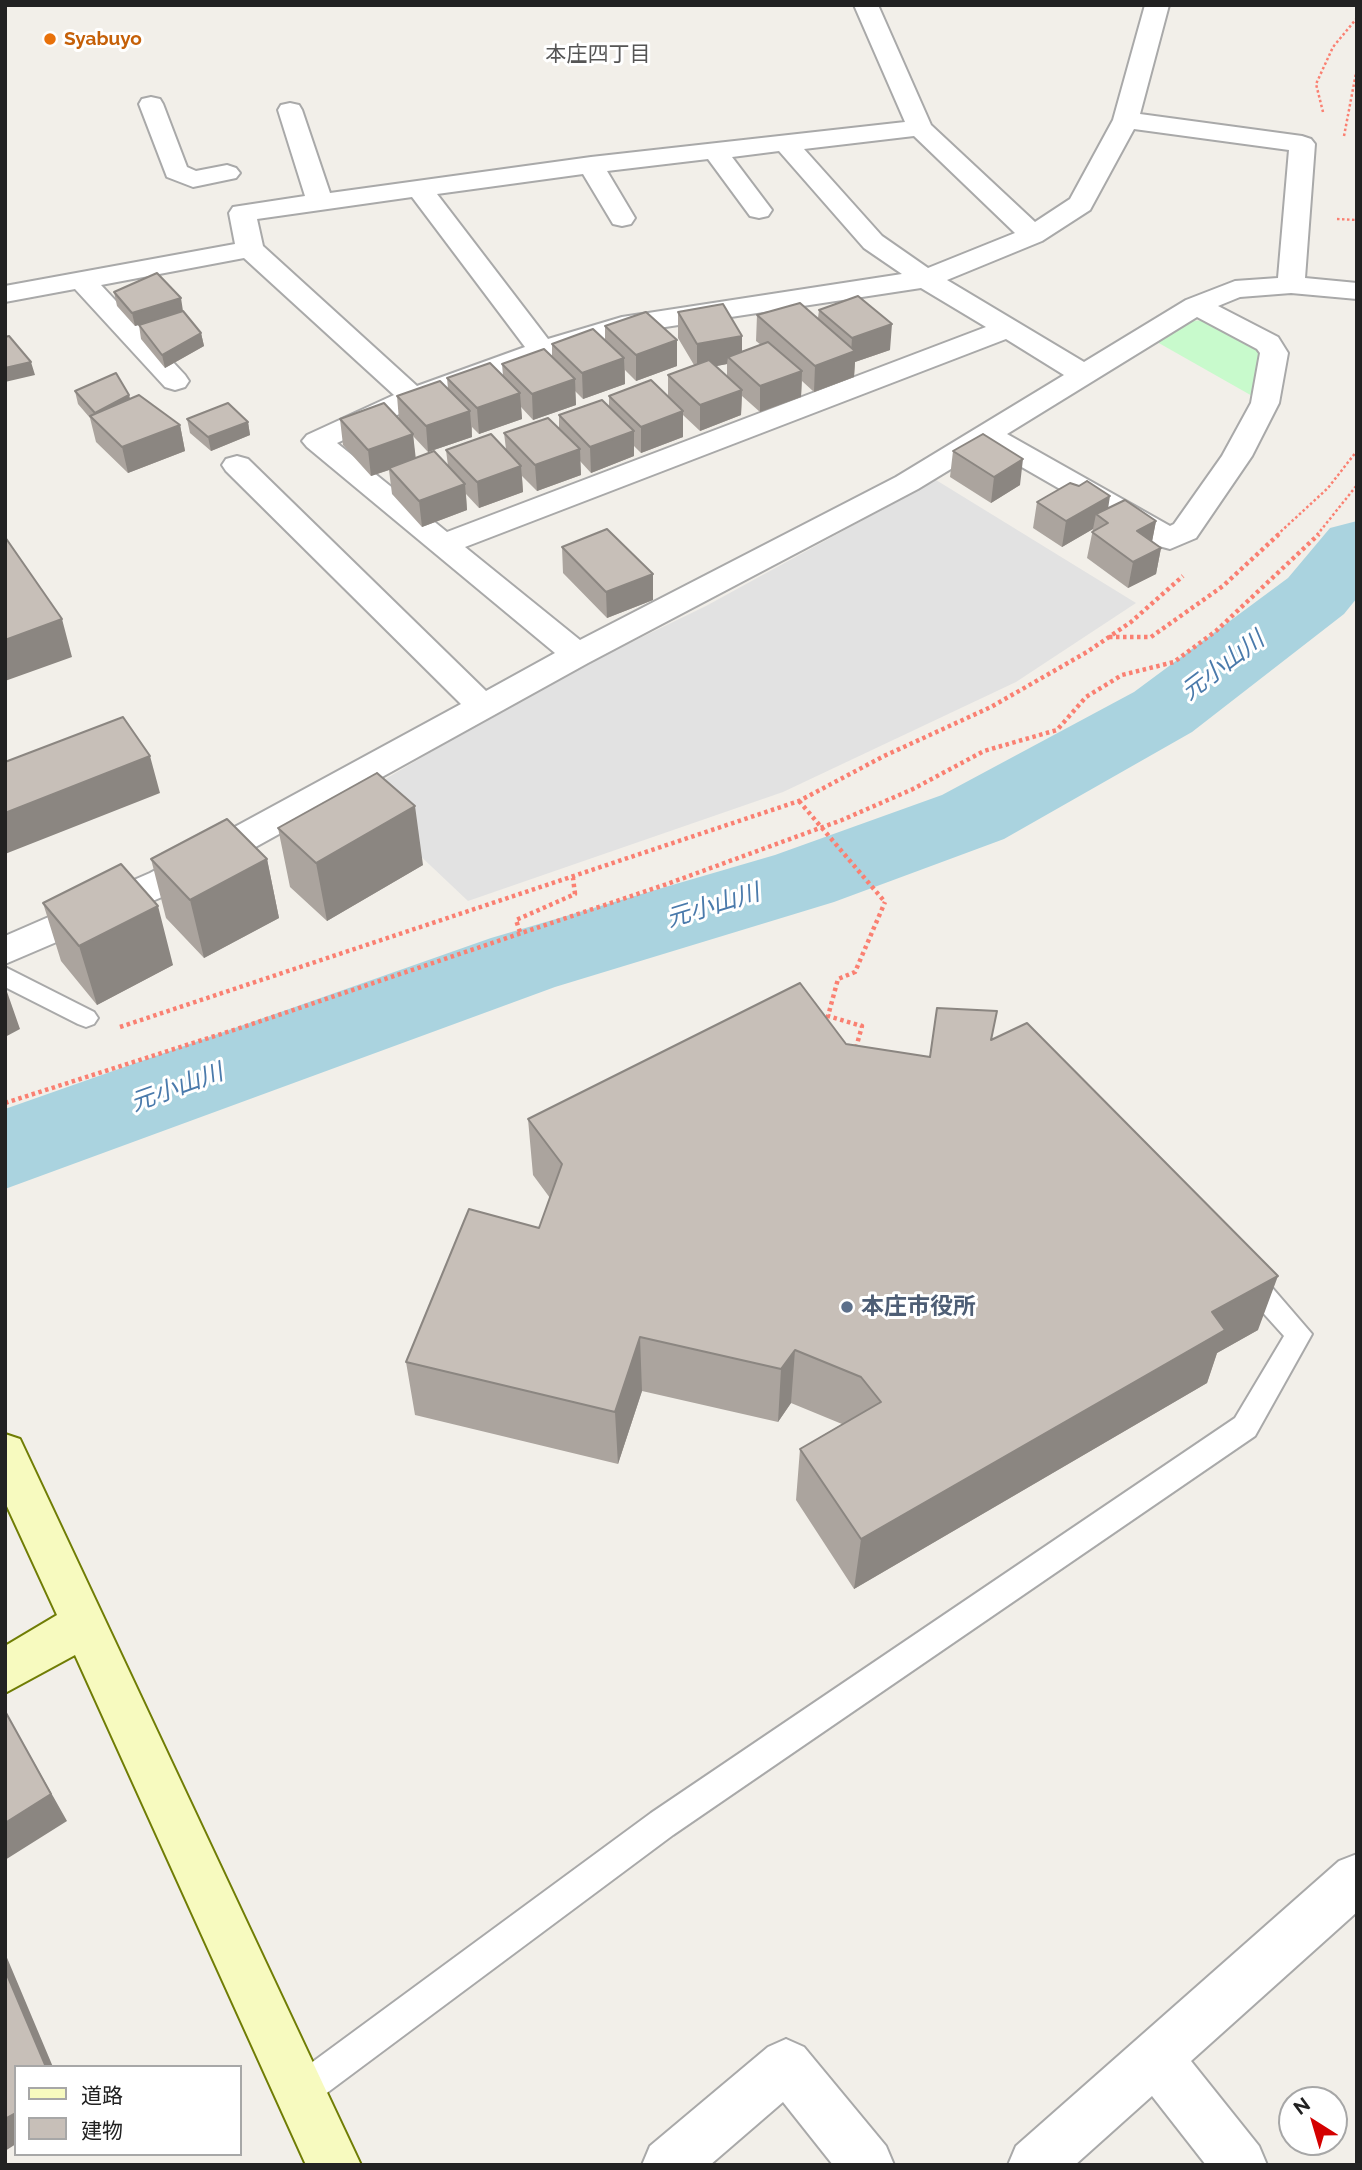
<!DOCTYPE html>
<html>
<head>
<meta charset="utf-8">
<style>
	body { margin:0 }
	#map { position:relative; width:1362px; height:2170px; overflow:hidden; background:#f2efe9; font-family:Raleway,"Noto Sans JP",sans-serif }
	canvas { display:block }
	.frame { position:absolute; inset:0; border:7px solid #222; pointer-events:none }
	.legend { position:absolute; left:14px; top:2065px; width:228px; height:91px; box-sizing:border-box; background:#fff; border:2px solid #a7a7a7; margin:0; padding:9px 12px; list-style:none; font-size:21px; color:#222 }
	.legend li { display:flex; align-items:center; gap:14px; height:35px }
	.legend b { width:35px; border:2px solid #a7a7a7 }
	.north { position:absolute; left:1278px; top:2086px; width:70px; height:70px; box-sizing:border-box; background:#fff; border:2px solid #a7a7a7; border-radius:50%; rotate:323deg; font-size:19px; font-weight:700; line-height:28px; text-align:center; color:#222 }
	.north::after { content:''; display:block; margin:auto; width:24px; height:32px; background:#d40000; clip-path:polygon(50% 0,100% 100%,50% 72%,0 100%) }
</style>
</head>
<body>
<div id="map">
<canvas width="1362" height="2170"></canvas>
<div class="frame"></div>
<ul class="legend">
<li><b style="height:9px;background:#f7fabf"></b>道路</li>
<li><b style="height:19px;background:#c7bfb8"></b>建物</li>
</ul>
<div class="north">N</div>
</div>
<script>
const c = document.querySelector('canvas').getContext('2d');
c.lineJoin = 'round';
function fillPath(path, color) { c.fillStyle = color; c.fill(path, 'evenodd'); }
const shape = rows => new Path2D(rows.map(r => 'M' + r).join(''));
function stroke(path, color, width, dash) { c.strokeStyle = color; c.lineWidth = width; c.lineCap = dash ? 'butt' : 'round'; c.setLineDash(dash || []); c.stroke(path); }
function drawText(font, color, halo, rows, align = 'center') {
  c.font = font + ' Raleway,"Noto Sans JP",sans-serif'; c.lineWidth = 6; c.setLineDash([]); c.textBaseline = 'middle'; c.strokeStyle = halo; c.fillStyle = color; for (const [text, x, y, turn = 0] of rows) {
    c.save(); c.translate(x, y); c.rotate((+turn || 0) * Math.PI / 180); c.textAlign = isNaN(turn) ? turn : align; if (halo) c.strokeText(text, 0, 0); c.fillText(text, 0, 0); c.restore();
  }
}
const park = shape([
	[1205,320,1262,350,1254,397,1157,342,1192,321]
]);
const parking = shape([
	[936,480,1136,603,1016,682,783,792,468,901,357,796,543,685,706,606]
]);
const river = shape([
	[1357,521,1357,598,1344,614,1192,732,1004,839,834,902,555,987,5,1189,5,1109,491,938,775,855,942,795,1134,692,1288,578,1330,528,1357,521]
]);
const pathFar1 = shape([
	[1323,112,1316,84,1333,47,1357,18],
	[1344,136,1357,68],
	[1337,219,1357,220],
	[1277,535,1328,488,1356,452],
	[1317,535,1357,485]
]);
const path = shape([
	[1109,637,1151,637,1223,586,1279,534],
	[520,932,516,920,575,894,573,878],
	[120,1027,799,801,884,756,991,707,1087,652,1131,622,1183,576],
	[856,1048,862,1026,828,1016,838,979,855,972,885,902],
	[5,1103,243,1027,667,884,842,820,913,789,984,751,1057,730,1086,697,1122,675,1174,662,1216,631,1319,534]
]);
const lane = shape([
	[5,967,94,1012,98,1018,94,1024,86,1027,78,1024,5,987,5,967],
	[1247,1266,1256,1269,1312,1334,1255,1436,673,1835,312,2104,300,2109,288,2104,283,2092,288,2080,651,1813,1235,1418,1284,1336,1238,1285,1234,1277,1238,1269,1247,1266]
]);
const street = shape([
	[854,5,878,5,931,125,1035,222,1070,199,1113,120,1145,5,1169,5,1140,114,1302,136,1311,139,1315,144,1305,278,1357,283,1357,299,1291,293,1240,297,1218,306,1278,337,1288,353,1279,403,1252,456,1196,538,1170,549,1159,546,987,447,918,489,588,663,176,891,5,964,5,936,150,873,461,704,226,471,222,465,226,459,237,456,248,459,486,691,555,653,307,447,302,441,307,435,394,395,244,258,101,285,185,375,189,381,185,387,175,390,165,387,75,289,5,302,5,286,235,244,229,213,233,207,305,196,278,110,281,105,290,103,299,105,302,110,330,193,591,157,905,122,854,5],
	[1134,129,1289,150,1278,278,1235,281,1186,300,1084,362,947,280,1042,241,1090,210,1134,129],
	[914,136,1015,233,928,268,882,236,804,149,914,136],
	[779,151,864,248,902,274,622,317,548,339,437,194,583,174,613,224,622,226,631,224,635,218,607,171,708,159,750,216,759,218,768,216,772,210,732,157,779,151],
	[412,197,525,347,417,386,263,246,257,219,412,197],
	[921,288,986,327,447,532,337,443,423,403,626,333,921,288],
	[1197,317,1257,349,1260,353,1251,403,1222,456,1174,524,1170,526,1007,434,1197,317],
	[1006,339,1064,375,896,477,580,640,465,547,1006,339],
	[151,97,160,99,163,104,187,167,196,171,227,165,236,168,240,173,236,178,193,187,167,177,139,104,142,99,151,97],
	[1357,1854,1357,1912,1191,2061,1259,2146,1267,2165,1206,2165,1152,2096,1075,2165,1008,2165,1016,2146,1339,1861,1357,1854],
	[786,2039,804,2047,886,2146,894,2165,833,2165,783,2102,710,2165,642,2165,650,2146,768,2047,786,2039]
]);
const secondary = shape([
	[5,1434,20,1439,361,2165,306,2165,75,1655,5,1693,5,1646,57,1615,5,1502,5,1434]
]);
const pathBridge = shape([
	[799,801,885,902]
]);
const wall = shape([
	[114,292,183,311,201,333,204,346,165,368,141,339,139,325,150,322,135,326,117,306],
	[819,310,890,350,855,362,854,377,814,392,802,381,801,397,760,412,742,396,741,415,700,431,683,415,683,437,641,453,634,446,634,456,591,473,580,461,581,475,537,491,522,476,523,492,479,508,466,494,467,510,422,527,392,494,389,470,371,476,343,445,340,419,399,420,397,396,448,389,447,378,503,376,502,364,552,357,552,344,605,340,605,326,677,340,677,366,636,381,625,370,625,384,583,399,575,391,576,405,533,420,521,407,522,419,479,434,472,427,472,437,428,452,413,436,415,458,448,466,446,450,506,449,504,433,559,429,559,415,609,407,609,396,668,396,668,375,694,365,678,338,678,312,742,351,761,345,756,341,757,315,818,318],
	[727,364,727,376,716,366],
	[75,391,129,395,130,399,180,425,185,451,128,473,96,442,90,418,78,404],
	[187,419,248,422,250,435,211,451,190,433],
	[953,451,1020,485,991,503,950,477],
	[1037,502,1108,508,1156,521,1152,541,1161,548,1156,574,1128,588,1087,558,1093,529,1062,547,1033,528],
	[562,547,653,600,607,618,563,573],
	[278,828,423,865,327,921,290,887],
	[151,859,267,859,279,918,204,958,166,918],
	[43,903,173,965,97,1005,61,961],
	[992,1040,1258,1330,1217,1353,1207,1383,854,1589,796,1500,800,1449,842,1424,791,1403,778,1422,642,1391,618,1464,415,1415,406,1362,539,1228,550,1198,533,1175,528,1119,846,1044,930,1057]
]);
const shadedWall = shape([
	[181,298,183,311,135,326,132,313],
	[892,324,890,350,855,362,854,377,814,392,815,366,851,353,852,338],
	[201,333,204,346,165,368,162,355],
	[742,336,742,361,728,357,727,364,697,370,697,344],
	[677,340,677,366,636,381,636,355],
	[624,358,625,384,583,399,582,373],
	[31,362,35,375,5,382,5,368],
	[802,371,801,397,760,412,760,386],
	[575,379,576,405,533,420,532,394],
	[742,390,741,415,700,431,700,405],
	[520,393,522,419,479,434,477,408],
	[129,395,132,408,95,413],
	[470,411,472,437,428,452,426,426],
	[683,411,683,437,641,453,641,427],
	[248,422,250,435,211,451,208,437],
	[180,425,185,451,128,473,122,447],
	[634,431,634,456,591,473,590,447],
	[413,434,416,460,389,468,389,470,371,476,368,450],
	[580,449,581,475,537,491,535,465],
	[1023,459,1020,485,991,503,994,477],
	[521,466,523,492,479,508,477,482],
	[465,484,467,510,422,527,419,501],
	[1110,496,1106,522,1096,514,1093,529,1062,547,1066,521],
	[1156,521,1151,547,1137,531],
	[1161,548,1156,574,1128,588,1133,562],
	[653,574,653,600,607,618,606,592],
	[62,619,72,657,5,681,5,640],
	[150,756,160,793,5,854,5,813],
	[415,806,423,865,327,921,316,863],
	[267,859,279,918,204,958,190,900],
	[158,906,173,965,97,1005,79,946],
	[5,986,20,1029,5,1037],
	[1278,1276,1258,1330,1217,1353,1207,1383,854,1589,861,1539,1212,1312],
	[640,1337,642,1391,618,1464,615,1412],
	[795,1350,791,1403,778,1422,781,1369],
	[5,1711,67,1821,5,1860],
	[5,1953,53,2067,46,2067,5,1970],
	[16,2113,16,2144,5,2151,5,2119]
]);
const building = shape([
	[157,273,181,298,132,313,114,292,157,273],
	[858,296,892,324,852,338,819,310,858,296],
	[800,303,855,351,815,366,757,315,800,303],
	[723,304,742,336,697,344,678,312,723,304],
	[183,311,201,333,162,355,139,325,183,311],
	[646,312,677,340,636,355,605,326,646,312],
	[593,329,624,358,582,373,552,344,593,329],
	[9,336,31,362,5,368,5,337,9,336],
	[768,342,802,371,760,386,728,357,768,342],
	[544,349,575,379,532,394,502,364,544,349],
	[709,360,742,390,700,405,668,375,709,360],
	[490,363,520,393,477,408,447,378,490,363],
	[116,373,129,395,95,413,75,391,116,373],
	[651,380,683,411,641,427,609,396,651,380],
	[440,381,470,411,426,426,397,396,440,381],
	[139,395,180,425,122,447,90,416,139,395],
	[602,400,634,431,590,447,559,415,602,400],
	[228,403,248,422,208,437,187,419,228,403],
	[384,403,413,434,368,450,340,419,384,403],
	[548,418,580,449,535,465,504,433,548,418],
	[491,434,521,466,477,482,446,450,491,434],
	[983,434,1023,459,994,477,953,451,983,434],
	[434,451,465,484,419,501,389,468,434,451],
	[1087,481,1110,496,1066,521,1037,502,1070,483,1079,486,1087,481],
	[1125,500,1156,521,1137,531,1161,548,1133,562,1092,532,1108,523,1096,514,1125,500],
	[607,529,653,574,606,592,562,547,607,529],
	[5,537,62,619,5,640,5,537],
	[123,717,150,756,5,813,5,762,123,717],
	[377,773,415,806,316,863,278,828,377,773],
	[227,819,267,859,190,900,151,859,227,819],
	[121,864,158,906,79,946,43,903,121,864],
	[800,983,846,1044,930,1057,937,1008,997,1011,991,1040,1027,1023,1278,1276,1212,1312,1225,1330,861,1539,800,1449,881,1402,861,1377,795,1350,781,1369,640,1337,615,1412,406,1362,469,1209,539,1228,562,1164,528,1119,800,983],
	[5,1711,51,1794,5,1823,5,1711],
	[5,1970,46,2067,16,2067,16,2113,5,2119,5,1970]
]);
const markers = [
	[50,39,7,"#e8710a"],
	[847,1307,7,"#5c6f8a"]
];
const farFoodnames = [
	["Syabuyo",64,39]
];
const farNeighbourhoodnames = [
	["本庄四丁目",598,55]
];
const serviceNames = [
	["本庄市役所",861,1307]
];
const waterNames = [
	["元小山川",1223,666,-37],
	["元小山川",713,906,-17],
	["元小山川",177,1088,-20]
];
fillPath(park, '#c8facc');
fillPath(parking, '#e2e2e2');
fillPath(river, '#aad3df');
stroke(lane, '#a9a9a9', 4);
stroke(street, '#a9a9a9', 4);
stroke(secondary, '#707d05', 4);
stroke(pathFar1, '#fa8072', 2.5, [2.5, 2.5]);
stroke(path, '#fa8072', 4.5, [3.5, 3.5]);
fillPath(lane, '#fff');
fillPath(street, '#fff');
fillPath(secondary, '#f7fabf');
stroke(pathBridge, '#fa8072', 4.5, [3.5, 3.5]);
fillPath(wall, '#aba49e');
fillPath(shadedWall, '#8b8681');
fillPath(building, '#c7bfb8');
stroke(building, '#8b8681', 2);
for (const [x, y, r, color] of markers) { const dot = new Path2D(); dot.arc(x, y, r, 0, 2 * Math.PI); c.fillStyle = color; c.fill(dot); stroke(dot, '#fff', 2.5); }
drawText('bold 19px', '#c56008', '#fff', farFoodnames, 'left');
drawText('21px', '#555', '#fff', farNeighbourhoodnames);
drawText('bold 23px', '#4e5e75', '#fff', serviceNames, 'left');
drawText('italic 24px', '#4a7aab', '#fff', waterNames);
</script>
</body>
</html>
